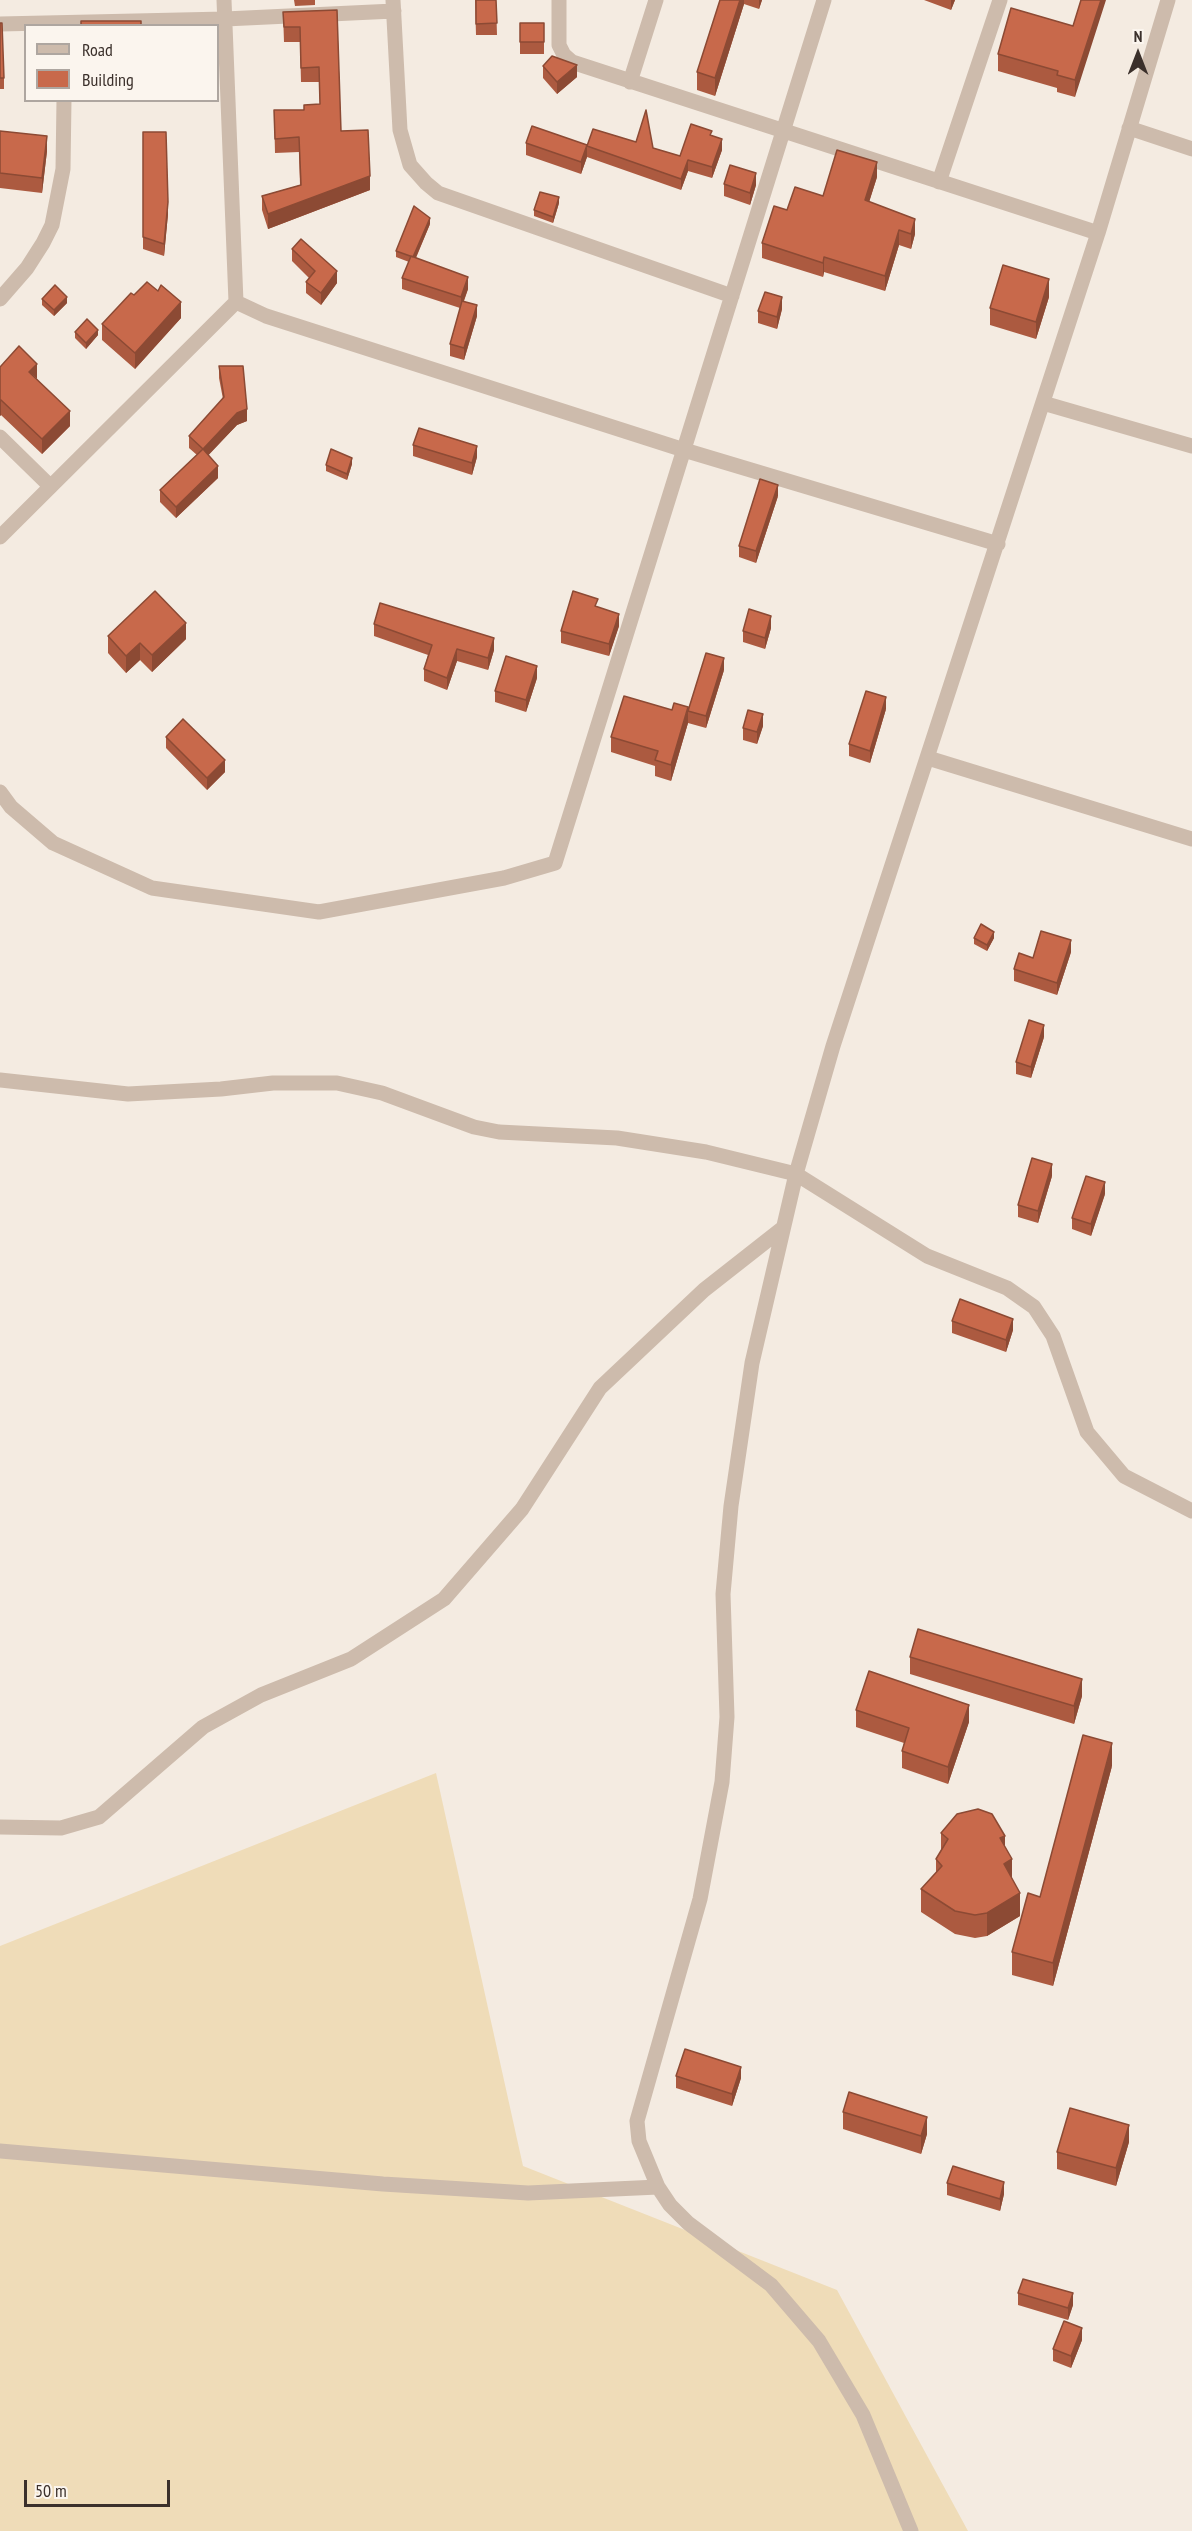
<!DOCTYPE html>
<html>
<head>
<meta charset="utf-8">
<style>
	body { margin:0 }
	#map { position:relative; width:1192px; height:2531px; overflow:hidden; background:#f4ebe1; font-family:"PT Sans Narrow",sans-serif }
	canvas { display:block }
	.legend { position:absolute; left:24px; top:24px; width:195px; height:78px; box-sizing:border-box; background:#fbf5ee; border:2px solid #aea6a0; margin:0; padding:8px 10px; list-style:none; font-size:18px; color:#3b302b }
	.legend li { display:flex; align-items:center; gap:12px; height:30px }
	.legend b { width:30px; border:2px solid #aea6a0 }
	.north { position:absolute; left:1108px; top:24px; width:60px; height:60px; -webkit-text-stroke:4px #fbf5ee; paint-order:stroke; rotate:0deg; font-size:16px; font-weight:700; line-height:24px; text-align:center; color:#3b302b }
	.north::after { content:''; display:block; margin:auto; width:21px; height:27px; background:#3b302b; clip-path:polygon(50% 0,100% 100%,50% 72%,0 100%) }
	.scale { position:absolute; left:24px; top:2480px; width:146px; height:27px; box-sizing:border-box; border:3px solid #3b302b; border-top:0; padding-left:8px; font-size:18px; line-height:21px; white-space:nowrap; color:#3b302b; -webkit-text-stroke:4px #fbf5ee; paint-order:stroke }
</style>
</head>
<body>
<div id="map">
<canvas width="1192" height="2531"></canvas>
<ul class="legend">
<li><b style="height:8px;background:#cdbbac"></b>Road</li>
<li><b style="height:16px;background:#c8694b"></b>Building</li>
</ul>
<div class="north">N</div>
<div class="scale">50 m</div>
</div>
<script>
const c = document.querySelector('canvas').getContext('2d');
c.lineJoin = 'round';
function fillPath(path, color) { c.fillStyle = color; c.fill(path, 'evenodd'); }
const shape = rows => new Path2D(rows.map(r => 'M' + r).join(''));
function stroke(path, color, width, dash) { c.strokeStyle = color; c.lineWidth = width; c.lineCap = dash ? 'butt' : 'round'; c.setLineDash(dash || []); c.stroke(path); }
const sand = shape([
	[436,1773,523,2166,837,2290,968,2531,0,2531,0,1946]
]);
const minor = shape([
	[393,0,400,130,410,165,426,183,438,193,732,296],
	[559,0,559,45,564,55,572,62,1098,233],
	[0,24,225,19,394,11],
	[630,82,656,0],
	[1129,128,1192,149],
	[939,182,1000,0],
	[0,299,27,268,43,243,52,225,63,169,64,100],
	[236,302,266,316,684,450,998,544],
	[1043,403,1192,446],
	[0,437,50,486],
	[0,537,236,302,224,0],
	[928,758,1192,839],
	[0,792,11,807,53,843,152,888,319,912,504,878,555,863,824,0],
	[0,1080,128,1094,221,1089,273,1083,337,1083,382,1093,474,1127,499,1132,617,1138,706,1152,796,1174,927,1256,1007,1288,1034,1307,1053,1336,1087,1432,1124,1476,1192,1511],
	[0,1827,61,1828,99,1817,203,1727,261,1695,351,1659,444,1599,522,1509,600,1388,704,1290,783,1228],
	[0,2151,383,2184,528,2193,658,2187],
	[911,2531,863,2415,819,2341,771,2285,688,2223,670,2205,658,2187,639,2141,637,2121,700,1899,722,1782,727,1717,723,1594,731,1506,752,1363,796,1174,833,1046,1098,233,1168,0]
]);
const wall = shape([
	[294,0,315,0,315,5,295,6],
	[475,0,496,0,497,35,476,35],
	[720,0,762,0,759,9,744,4,715,96,697,90,697,72],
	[924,0,955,0,951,10],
	[1081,0,1075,97,1057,92,1057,88,998,71,998,54,1073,26],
	[337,10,341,131,370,190,268,229,262,210,262,196,300,185,299,152,275,153,274,110,304,110,320,104,319,82,301,82,300,42,284,42,283,12],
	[0,23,4,78,4,89,0,89],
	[520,23,544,23,544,54,520,54],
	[543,66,577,77,557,94,543,78],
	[0,131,47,151,42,193,0,188],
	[143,132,168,214,164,256,143,249],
	[712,135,722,150,712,178,688,171,681,190,587,157,581,174,526,155,526,143,653,148,680,156],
	[877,177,869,202,915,234,911,249,899,245,885,291,824,272,823,277,762,258,762,243,787,210,823,196],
	[724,184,756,185,750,205,724,196],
	[559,203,553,223,534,216,534,210],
	[430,224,416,258,468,289,464,301,477,316,464,360,450,356,450,344,460,308,402,289,402,278,409,262,396,257,396,251],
	[292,249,337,283,321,305,306,293,306,282,309,278,292,261],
	[134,295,181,318,135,369,102,340,102,324],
	[1049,297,1036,339,990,325,990,308],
	[42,299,67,303,54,316,42,305],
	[782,309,777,329,758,323,758,311],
	[75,332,98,335,86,349,75,338],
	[219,366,247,421,237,425,208,455,218,478,176,518,160,502,160,490,197,455,189,448,189,436,223,399,219,378],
	[0,367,37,379,70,426,42,454,1,415,0,416],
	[413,445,477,457,472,475,413,456],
	[352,464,347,480,326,471,326,465],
	[778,496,756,563,739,557,739,546],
	[374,624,494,650,488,670,457,661,447,690,424,681,424,669,428,655,374,636],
	[619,626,609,656,561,643,561,631],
	[771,628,765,649,743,642,743,631],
	[108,636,186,639,152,672,140,660,126,673,108,653],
	[724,670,706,728,688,723,688,711],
	[537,678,526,712,495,702,495,691],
	[886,709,870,763,849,756,849,744],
	[688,723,671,781,655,776,655,766,611,752,611,737],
	[763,726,757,744,743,740,743,728],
	[166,737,225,772,207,790,166,748],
	[974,938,994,938,987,951,974,944],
	[1071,952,1057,995,1014,981,1014,969,1033,958],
	[1044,1037,1031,1078,1016,1074,1016,1062],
	[1052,1176,1038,1223,1018,1217,1018,1205],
	[1105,1194,1091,1236,1072,1229,1072,1218],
	[952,1321,1013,1330,1006,1352,952,1333],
	[910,1657,1082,1696,1074,1724,910,1674],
	[856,1710,969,1722,948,1784,902,1768,902,1751,904,1743,856,1727],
	[1112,1766,1053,1986,1012,1975,1012,1952,1040,1897],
	[941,1833,1005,1847,1020,1916,987,1936,975,1938,955,1934,921,1912,921,1889,936,1873,936,1859,941,1851],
	[676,2076,741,2078,732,2106,676,2088],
	[843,2112,927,2134,921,2154,843,2129],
	[1129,2142,1116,2186,1057,2169,1057,2152],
	[947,2183,1004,2194,1000,2211,947,2195],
	[1018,2293,1073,2305,1068,2320,1018,2305],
	[1082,2340,1071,2368,1053,2361,1053,2349]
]);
const shadedWall = shape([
	[740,0,744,0,744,4,715,96,715,78],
	[759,0,762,0,759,9],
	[951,0,955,0,951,10],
	[1101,0,1106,0,1075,97,1075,80],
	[577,65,577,77,557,94,557,82],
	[47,136,47,151,42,193,42,178],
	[722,139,722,150,712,178,712,167],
	[587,145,587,157,581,174,581,162],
	[688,160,688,171,681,190,681,179],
	[877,162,877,177,865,215,865,200],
	[756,173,756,185,750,205,750,193],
	[370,176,370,190,268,229,268,214],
	[559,197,559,203,553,223,553,217],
	[168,202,168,214,164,256,164,244],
	[430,218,430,224,413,264,413,258],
	[915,219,915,234,911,249,911,234],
	[899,230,899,245,885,291,885,276],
	[824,257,824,272,823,277,823,263],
	[337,271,337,283,321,305,321,293],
	[468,277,468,289,461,308,461,297],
	[1049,279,1049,297,1036,339,1036,322],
	[67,297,67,303,54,316,54,310],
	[782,297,782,309,777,329,777,317],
	[181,302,181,318,135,369,135,353],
	[477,305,477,316,464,360,464,348],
	[98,330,98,335,86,349,86,343],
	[37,364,37,379,29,372],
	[1,400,1,415,0,416,0,401],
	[247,409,247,421,237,425,203,461,203,449,237,413],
	[70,411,70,426,42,454,42,439],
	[477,446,477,457,472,475,472,463],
	[352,458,352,464,347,480,347,474],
	[218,466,218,478,176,518,176,507],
	[778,485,778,496,756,563,756,551],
	[619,614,619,626,609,656,609,644],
	[771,616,771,628,765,649,765,638],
	[186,623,186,639,152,672,152,655],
	[494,638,494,650,488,670,488,658],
	[140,643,140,660,126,673,126,656],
	[457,649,457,661,447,690,447,678],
	[724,658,724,670,706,728,706,716],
	[537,666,537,678,526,712,526,700],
	[886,697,886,709,870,763,870,751],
	[688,707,688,723,671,781,671,765],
	[763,714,763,726,757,744,757,732],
	[225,760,225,772,207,790,207,778],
	[994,932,994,938,987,951,987,945],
	[1071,940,1071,952,1057,995,1057,983],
	[1044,1025,1044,1037,1031,1078,1031,1067],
	[1052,1164,1052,1176,1038,1223,1038,1211],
	[1105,1182,1105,1194,1091,1236,1091,1224],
	[1013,1319,1013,1330,1006,1352,1006,1340],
	[1082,1679,1082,1696,1074,1724,1074,1706],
	[969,1705,969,1722,948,1784,948,1767],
	[1112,1743,1112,1766,1053,1986,1053,1963],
	[1005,1836,1005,1859,1000,1838],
	[1012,1859,1012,1882,1004,1864],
	[1020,1893,1020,1916,987,1936,987,1913],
	[741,2067,741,2078,732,2106,732,2094],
	[927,2117,927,2134,921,2154,921,2136],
	[1129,2125,1129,2142,1116,2186,1116,2168],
	[1004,2182,1004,2194,1000,2211,1000,2199],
	[1073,2293,1073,2305,1068,2320,1068,2308],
	[1082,2328,1082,2340,1071,2368,1071,2356]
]);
const building = shape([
	[476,0,496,0,497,23,476,24,476,0],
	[720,0,740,0,715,78,697,72,720,0],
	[1081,0,1101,0,1075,80,1057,75,1058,71,998,54,1011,8,1073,26,1081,0],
	[337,10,341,131,368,130,370,176,268,214,262,196,301,185,299,137,275,139,274,110,304,110,304,105,320,104,319,67,301,68,300,27,284,27,283,12,337,10],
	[81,21,141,21,141,26,81,26,81,21],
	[0,23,2,23,4,78,0,78,0,23],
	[520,23,544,23,544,42,520,42,520,23],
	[552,56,577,65,557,82,543,66,552,56],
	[646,110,653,148,680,156,691,124,712,131,710,135,722,139,712,167,688,160,681,179,587,146,593,129,636,142,646,110],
	[532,126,587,145,581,162,526,143,532,126],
	[0,131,47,136,42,178,0,173,0,131],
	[143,132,166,132,168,202,164,244,143,237,143,132],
	[837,150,877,162,865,200,915,219,911,234,899,230,885,276,824,257,823,263,762,243,774,206,787,210,795,187,823,196,837,150],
	[730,165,756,173,750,193,724,184,730,165],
	[540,192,559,197,553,217,534,210,540,192],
	[414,206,430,218,413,257,396,251,414,206],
	[301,239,337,271,321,293,306,282,315,271,292,249,301,239],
	[411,256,468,277,461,297,402,278,411,256],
	[1003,265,1049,279,1036,322,990,308,1003,265],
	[147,282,158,291,161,285,181,302,135,353,102,324,131,293,134,295,147,282],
	[55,285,67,297,54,310,42,299,55,285],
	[765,292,782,297,777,317,758,311,765,292],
	[462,301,477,305,464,348,450,344,462,301],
	[87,319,98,330,86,343,75,332,87,319],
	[19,346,37,364,29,372,70,411,42,439,1,400,0,401,0,367,19,346],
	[219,366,243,366,247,409,237,413,203,449,189,436,224,397,219,366],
	[419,428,477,446,472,463,413,445,419,428],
	[203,449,218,466,176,507,160,490,203,449],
	[331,449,352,458,347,474,326,465,331,449],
	[760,479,778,485,756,551,739,546,760,479],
	[155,591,186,623,152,655,140,643,126,656,108,636,155,591],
	[573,591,598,599,595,606,619,614,609,644,561,631,573,591],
	[380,603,494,638,488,658,457,649,447,678,424,669,432,645,374,624,380,603],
	[749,609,771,616,765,638,743,631,749,609],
	[706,653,724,658,706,716,688,711,706,653],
	[506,656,537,666,526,700,495,691,506,656],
	[866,691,886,697,870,751,849,744,866,691],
	[624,696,672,710,674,703,688,707,671,765,655,760,658,751,611,737,624,696],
	[748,710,763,714,757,732,743,728,748,710],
	[183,719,225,760,207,778,166,737,183,719],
	[981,924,994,932,987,945,974,938,981,924],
	[1041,931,1071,940,1057,983,1014,969,1019,953,1033,958,1041,931],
	[1029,1020,1044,1025,1031,1067,1016,1062,1029,1020],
	[1032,1158,1052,1164,1038,1211,1018,1205,1032,1158],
	[1086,1176,1105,1182,1091,1224,1072,1218,1086,1176],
	[960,1299,1013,1319,1006,1340,952,1321,960,1299],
	[918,1629,1082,1679,1074,1706,910,1657,918,1629],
	[869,1671,969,1705,948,1767,902,1751,909,1728,856,1710,869,1671],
	[1083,1735,1112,1743,1053,1963,1012,1952,1028,1893,1040,1897,1083,1735],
	[978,1809,992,1814,1005,1836,1000,1838,1012,1859,1004,1864,1020,1893,987,1913,975,1915,955,1911,921,1889,942,1866,936,1859,948,1839,941,1833,957,1814,978,1809],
	[685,2049,741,2067,732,2094,676,2076,685,2049],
	[849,2092,927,2117,921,2136,843,2112,849,2092],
	[1070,2108,1129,2125,1116,2168,1057,2152,1070,2108],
	[953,2166,1004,2182,1000,2199,947,2183,953,2166],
	[1023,2279,1073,2293,1068,2308,1018,2293,1023,2279],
	[1064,2321,1082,2328,1071,2356,1053,2349,1064,2321]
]);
fillPath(sand, '#efdcb8');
stroke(minor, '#cdbbac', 15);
fillPath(wall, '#ac5a40');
fillPath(shadedWall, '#8c4a34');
fillPath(building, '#c8694b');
stroke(building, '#8c4a34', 1.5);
</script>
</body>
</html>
